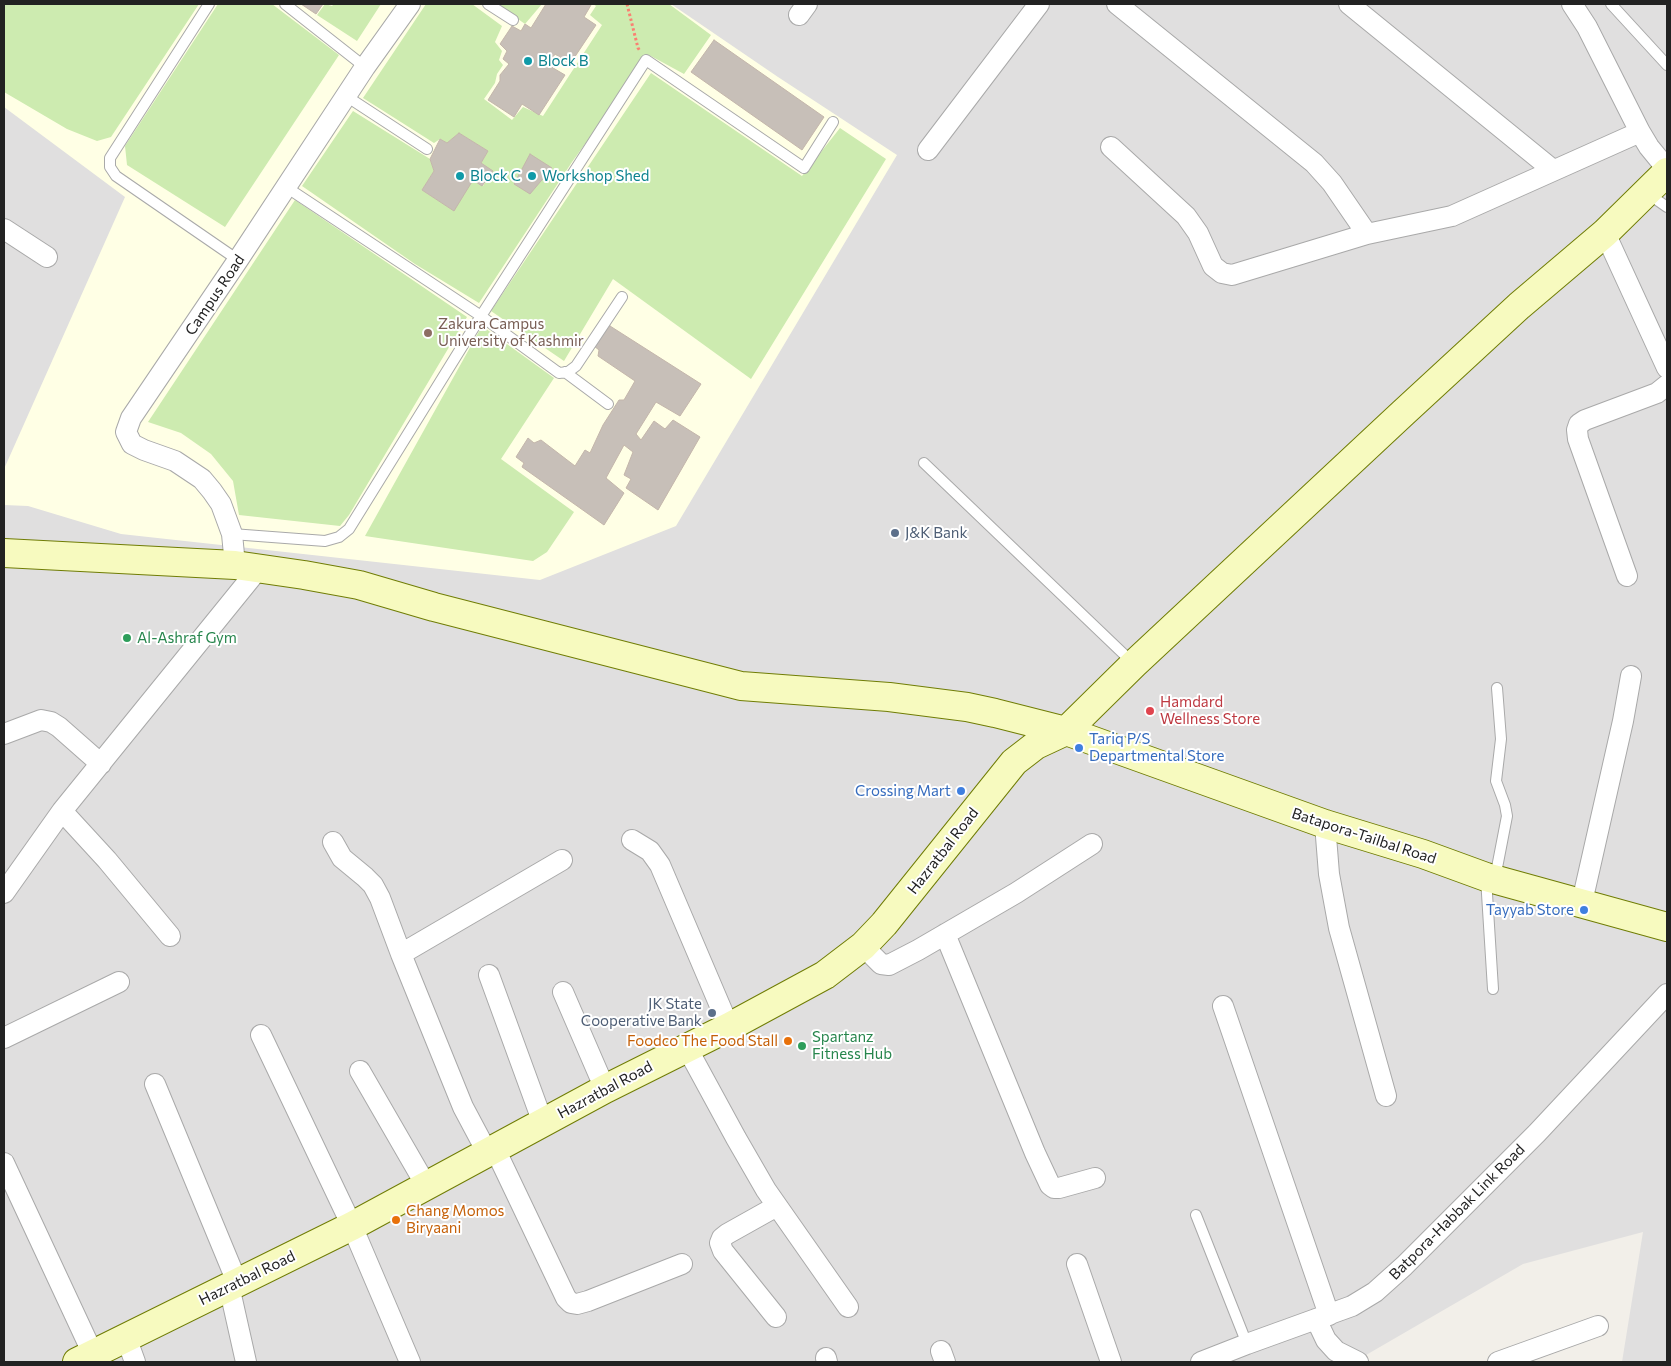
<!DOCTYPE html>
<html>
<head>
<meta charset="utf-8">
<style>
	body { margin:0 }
	#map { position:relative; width:1671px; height:1366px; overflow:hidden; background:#f2efe9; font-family:Commissioner,sans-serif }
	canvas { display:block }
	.frame { position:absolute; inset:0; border:5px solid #222; pointer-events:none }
</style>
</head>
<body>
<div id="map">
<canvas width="1671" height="1366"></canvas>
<div class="frame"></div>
</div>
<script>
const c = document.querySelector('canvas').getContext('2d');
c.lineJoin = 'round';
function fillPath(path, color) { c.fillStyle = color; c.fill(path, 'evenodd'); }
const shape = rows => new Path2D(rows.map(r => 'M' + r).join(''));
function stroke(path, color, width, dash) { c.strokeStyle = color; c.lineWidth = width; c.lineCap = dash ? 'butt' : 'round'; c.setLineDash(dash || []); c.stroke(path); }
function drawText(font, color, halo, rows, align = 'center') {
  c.font = font + ' Commissioner,sans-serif'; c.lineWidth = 4; c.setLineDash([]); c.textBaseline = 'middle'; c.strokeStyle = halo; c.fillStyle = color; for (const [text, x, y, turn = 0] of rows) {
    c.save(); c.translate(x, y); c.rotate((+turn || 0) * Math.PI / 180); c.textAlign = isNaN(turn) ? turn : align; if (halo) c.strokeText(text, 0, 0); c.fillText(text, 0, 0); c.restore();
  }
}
const residential = shape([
	[4,4,1667,4,1667,1362,1622,1362,1643,1232,1523,1264,1354,1362,4,1362]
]);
const education = shape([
	[4,4,671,4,778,77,897,155,676,526,540,580,121,534,28,506,4,505,4,469,125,197,4,107]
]);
const grass = shape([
	[4,4,199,4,111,137,97,141,67,129,4,92],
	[218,4,272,4,339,55,225,227,127,165,125,146],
	[325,4,332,6,334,4,381,4,357,41,317,15],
	[426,4,472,4,502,26,495,42,502,51,499,60,503,65,497,74,495,83,484,99,512,120,523,107,543,116,602,25,590,15,596,6,593,4,669,4,711,35,684,74,649,55,572,162,479,303,415,264,302,186,353,111,430,159,434,171,422,190,453,210,473,180,483,186,492,171,481,163,488,151,459,133,447,143,440,139,434,143,363,98],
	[497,4,542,4,525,24],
	[651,73,802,176,840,128,886,159,751,379,613,279,564,361,491,311],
	[295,200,467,317,349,515,340,526,239,515,233,481,211,454,181,433,148,422],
	[482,326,554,378,501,459,574,512,547,552,533,561,365,536]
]);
const building = shape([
	[301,4,323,4,316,14,301,4],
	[546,4,589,4,591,5,584,17,596,25,570,64,555,54,548,65,565,75,539,115,522,104,514,117,488,100,500,81,500,75,509,64,503,59,507,51,500,44,512,26,521,31,525,24,531,28,546,4],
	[714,40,824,117,802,150,691,72,714,40],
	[459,133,488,151,481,163,493,171,482,186,473,180,454,211,422,190,434,171,430,159,440,139,447,143,459,133],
	[530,154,552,168,530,194,514,184,530,154],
	[610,326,701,384,680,416,656,402,636,434,641,440,654,421,665,429,673,420,700,437,658,510,626,488,631,479,624,475,633,452,624,445,606,478,624,493,604,525,522,467,524,463,516,457,528,438,534,443,541,440,575,466,585,450,590,453,603,425,619,400,624,400,635,381,598,356,599,350,594,346,610,326]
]);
const path = shape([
	[627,4,638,48,640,51]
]);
const lane = shape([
	[209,4,110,158,110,167,116,176,238,260],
	[285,4,365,67],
	[488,4,513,20],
	[1611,4,1667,65],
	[346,96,427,149],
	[286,187,481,316,559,373,568,372,576,366,622,297],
	[1647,193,1667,207],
	[565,372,608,404],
	[924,463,1133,663],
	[232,534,325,541,339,537,349,529,481,316,646,60,804,168,833,122],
	[1486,878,1493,989],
	[1495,878,1507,816,1505,805,1496,781,1501,739,1497,688],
	[1196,1215,1247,1344]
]);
const street = shape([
	[1117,4,1314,163,1332,183,1367,234],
	[1349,4,1553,170],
	[1572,4,1587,27,1640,132,1649,147,1667,169],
	[799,15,807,4],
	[1111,147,1186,216,1198,233,1213,266,1222,273,1232,275,1367,234,1452,216,1640,132],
	[928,150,1039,4],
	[4,229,47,257],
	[1605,233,1667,368],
	[235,565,232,534,221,504,212,491,202,479,175,461,144,450,132,444,126,432,131,418,238,260,365,67,410,4],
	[1627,576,1578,439,1577,430,1579,424,1585,420,1657,393,1667,385],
	[4,734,41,720,51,722,59,727,101,764],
	[62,811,107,860,170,936],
	[1325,824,1329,874,1339,928,1386,1096],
	[632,840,650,851,660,865,729,1027],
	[333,842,342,858,365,877,373,885,380,898,401,954,463,1107,488,1154],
	[4,893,62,811,259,568],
	[1582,902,1623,721,1631,676],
	[945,934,1035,1153,1050,1185,1054,1188,1059,1188,1095,1178],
	[863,946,881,964,889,965,918,950,1016,893,1092,844],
	[401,954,562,860],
	[489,975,543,1123],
	[563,992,605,1089],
	[1223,1006,1329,1315],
	[261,1035,352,1226,410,1362],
	[4,1038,119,982],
	[687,1048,736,1138,766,1190,848,1307],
	[360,1071,427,1187],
	[155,1084,237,1282],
	[495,1149,566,1298,571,1303,577,1304,588,1301,682,1264],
	[4,1163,93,1354],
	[1077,1264,1111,1362],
	[229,1286,246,1362],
	[776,1317,723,1251,720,1243,722,1238,727,1234,777,1206],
	[1316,1319,1326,1340,1336,1351,1358,1362],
	[126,1337,135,1362],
	[941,1351,945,1362],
	[826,1358,827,1362],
	[1201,1362,1247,1344,1352,1306,1375,1292,1404,1266,1537,1133,1667,994],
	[1498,1362,1598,1326]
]);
const secondary = shape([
	[4,553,235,565,304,575,359,585,434,607,741,686,889,697,967,707,995,713,1066,731,1325,824,1423,854,1486,877,1667,927],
	[77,1362,352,1226,605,1089,729,1027,825,975,863,946,884,924,1014,762,1036,745,1066,731,1134,664,1403,413,1519,306,1605,233,1667,172]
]);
const markers = [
	[528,61,5,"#0f9aa8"],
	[460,176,5,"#0f9aa8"],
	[532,176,5,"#0f9aa8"],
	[428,333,5,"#8d6e63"],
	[895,533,5,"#5c6f8a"],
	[127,638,5,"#2e9e5b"],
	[1150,711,5,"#e0444e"],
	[1079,748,5,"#3f7fe0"],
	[961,791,5,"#3f7fe0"],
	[1584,910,5,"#3f7fe0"],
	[712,1013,5,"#5c6f8a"],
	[788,1041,5,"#e8710a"],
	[802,1046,5,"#2e9e5b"],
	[396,1220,5,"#e8710a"]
];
const cultureNames = [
	["Block B",538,61],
	["Block C",470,176],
	["Workshop Shed",542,176]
];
const streetNames = [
	["Campus Road",215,295,-56],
	["Batapora-Tailbal Road",1364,836,18],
	["Hazratbal Road",943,851,-52],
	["Hazratbal Road",605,1090,-28],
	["Batpora-Habbak Link Road",1457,1212,-45],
	["Hazratbal Road",247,1278,-26]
];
const educationNames = [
	["Zakura Campus",438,324],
	["University of Kashmir",438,341]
];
const serviceNames = [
	["J&K Bank",905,533],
	["JK State",702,1004,"right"],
	["Cooperative Bank",702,1021,"right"]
];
const leisureNames = [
	["Al-Ashraf Gym",137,638],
	["Spartanz",812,1037],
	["Fitness Hub",812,1054]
];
const healthNames = [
	["Hamdard",1160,702],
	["Wellness Store",1160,719]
];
const shopNames = [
	["Tariq P/S",1089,739,"left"],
	["Departmental Store",1089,756,"left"],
	["Crossing Mart",951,791],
	["Tayyab Store",1574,910]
];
const foodNames = [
	["Foodco The Food Stall",778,1041],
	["Chang Momos",406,1211,"left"],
	["Biryaani",406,1228,"left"]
];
fillPath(residential, '#e0dfdf');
fillPath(education, '#ffffe5');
fillPath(grass, '#cdebb0');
fillPath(building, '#c7bfb8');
stroke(building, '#c4b6ab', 1);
stroke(lane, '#a9a9a9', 12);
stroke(street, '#a9a9a9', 22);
stroke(secondary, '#707d05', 30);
stroke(path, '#fa8072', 3, [2.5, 2.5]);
stroke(lane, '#fff', 10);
stroke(street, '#fff', 20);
stroke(secondary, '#f7fabf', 28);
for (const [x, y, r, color] of markers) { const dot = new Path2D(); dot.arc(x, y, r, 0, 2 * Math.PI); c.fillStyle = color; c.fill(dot); stroke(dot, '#fff', 2); }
drawText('15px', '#0d838f', '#fff', cultureNames, 'left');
drawText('15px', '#222', '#fff', streetNames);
drawText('15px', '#785e54', '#fff', educationNames, 'left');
drawText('15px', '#4e5e75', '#fff', serviceNames, 'left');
drawText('15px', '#27864d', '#fff', leisureNames, 'left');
drawText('15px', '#be3a42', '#fff', healthNames, 'left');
drawText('15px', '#366cbe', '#fff', shopNames, 'right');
drawText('15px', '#c56008', '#fff', foodNames, 'right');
</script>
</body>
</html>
